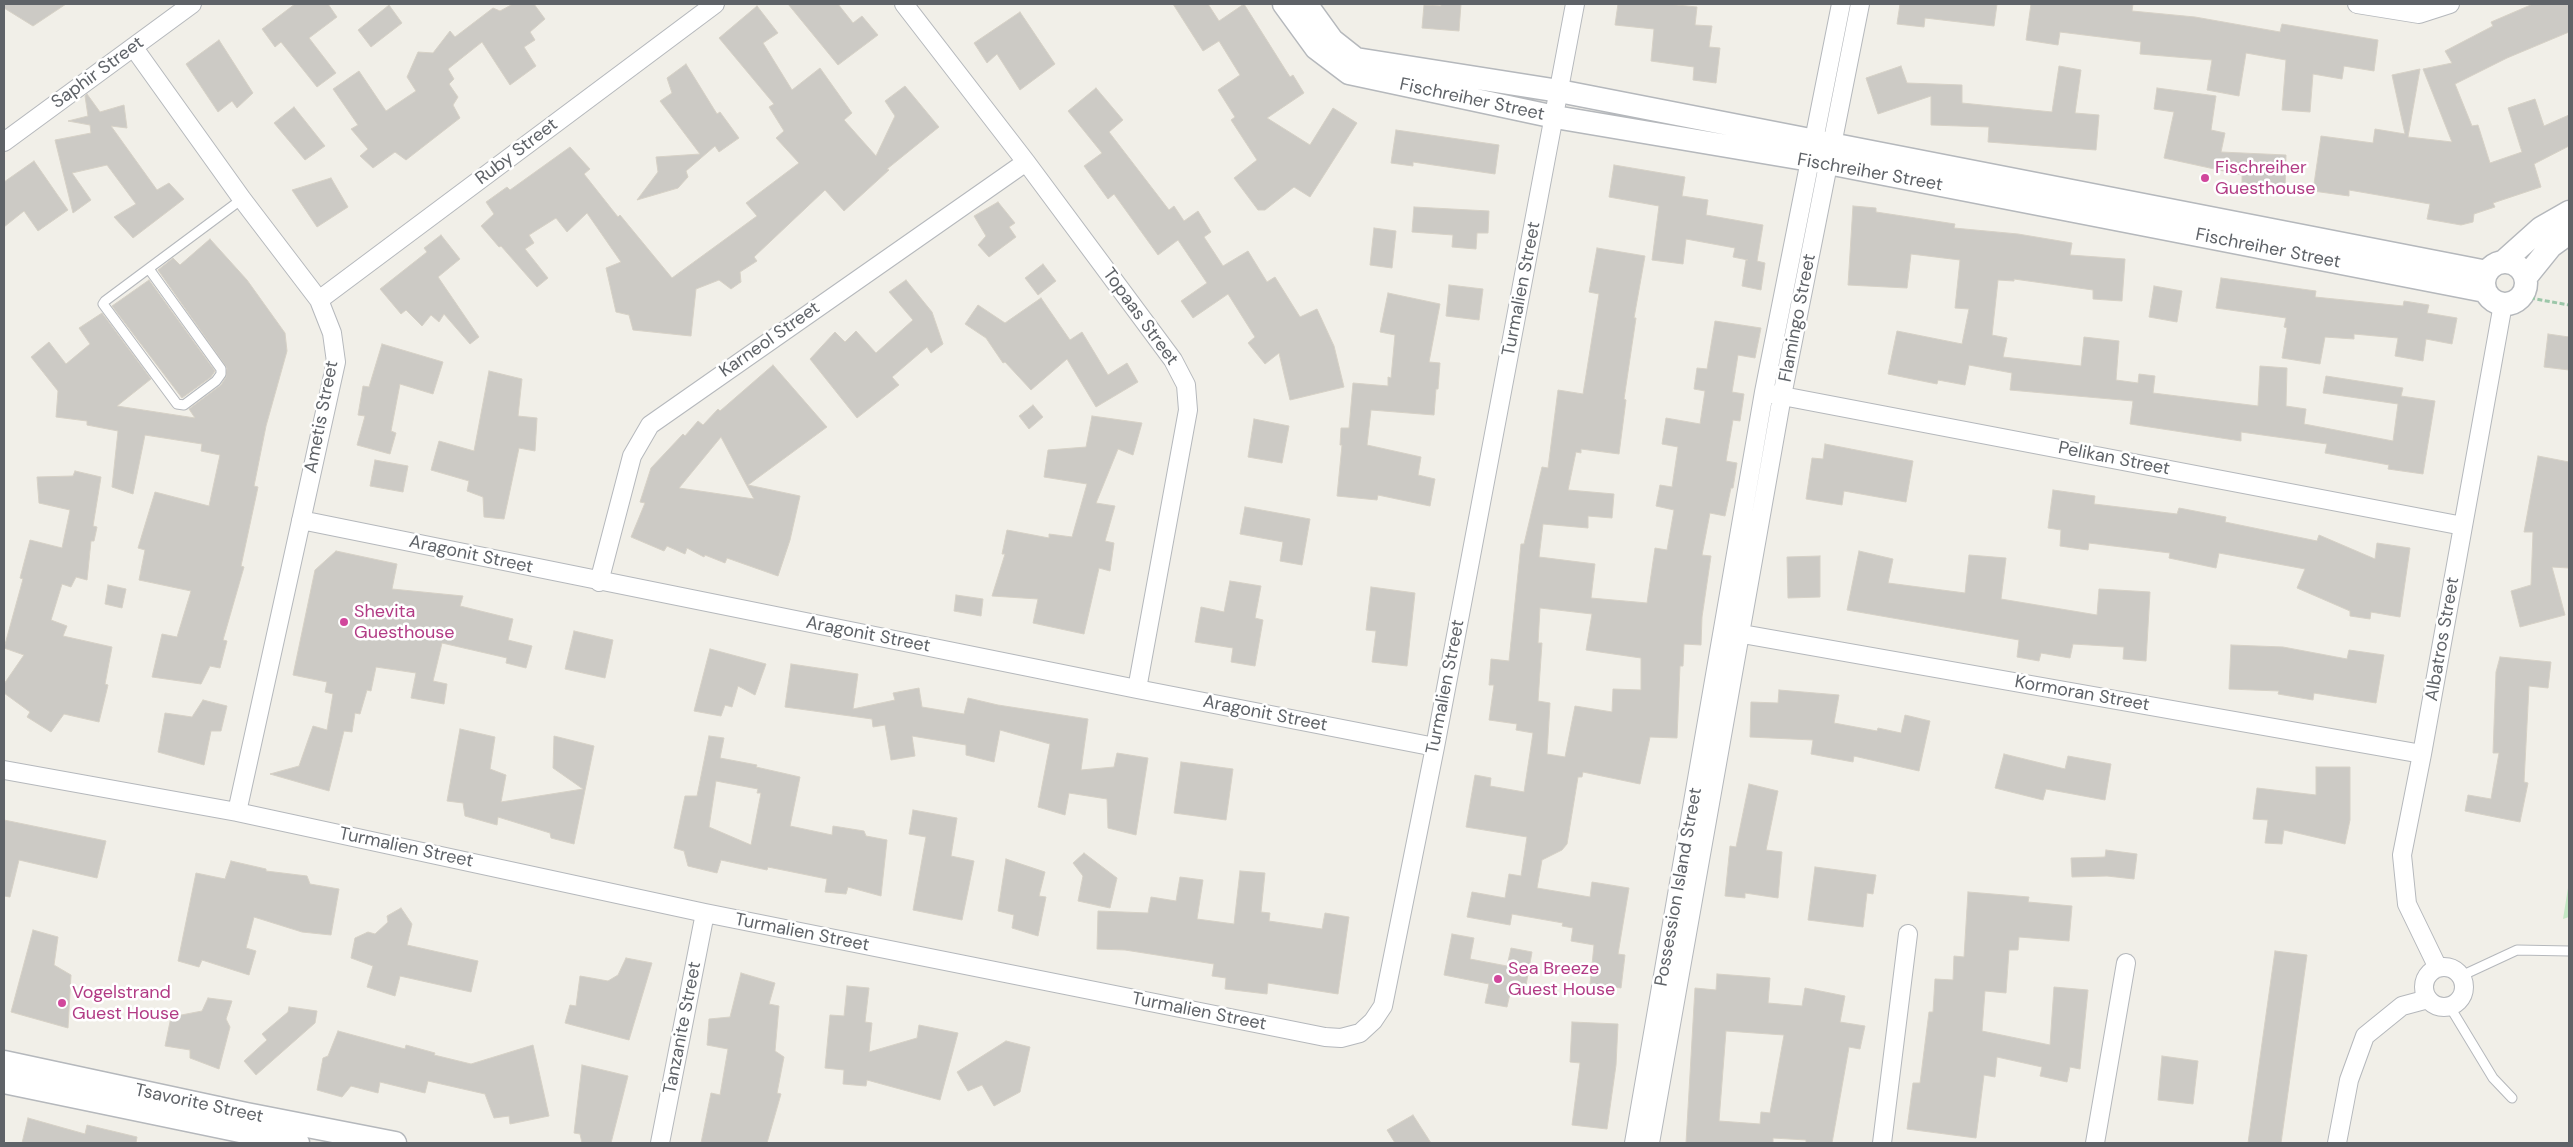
<!DOCTYPE html>
<html>
<head>
<meta charset="utf-8">
<style>
	body { margin:0 }
	#map { position:relative; width:2573px; height:1147px; overflow:hidden; background:#f1efe8; font-family:"DM Sans",sans-serif }
	canvas { display:block }
	.frame { position:absolute; inset:0; border:5px solid #5f6368; pointer-events:none }
</style>
</head>
<body>
<div id="map">
<canvas width="2573" height="1147"></canvas>
<div class="frame"></div>
</div>
<script>
const c = document.querySelector('canvas').getContext('2d');
c.lineJoin = 'round';
function fillPath(path, color) { c.fillStyle = color; c.fill(path, 'evenodd'); }
const shape = rows => new Path2D(rows.map(r => 'M' + r).join(''));
function stroke(path, color, width, dash) { c.strokeStyle = color; c.lineWidth = width; c.lineCap = dash ? 'butt' : 'round'; c.setLineDash(dash || []); c.stroke(path); }
function drawText(font, color, halo, rows, align = 'center') {
  c.font = font + ' "DM Sans",sans-serif'; c.lineWidth = 5; c.setLineDash([]); c.textBaseline = 'middle'; c.strokeStyle = halo; c.fillStyle = color; for (const [text, x, y, turn = 0] of rows) {
    c.save(); c.translate(x, y); c.rotate((+turn || 0) * Math.PI / 180); c.textAlign = isNaN(turn) ? turn : align; if (halo) c.strokeText(text, 0, 0); c.fillText(text, 0, 0); c.restore();
  }
}
const green = shape([
	[2569,882,2569,917,2563,919]
]);
const building = shape([
	[4,4,66,4,33,26,4,8,4,4],
	[295,4,328,4,337,17,309,38,336,73,317,87,281,42,275,47,262,29,295,4],
	[513,4,534,4,545,19,530,32,535,40,524,47,536,66,510,85,482,42,448,69,454,79,449,84,458,97,453,105,460,118,406,160,395,152,373,168,360,156,368,149,351,129,358,125,333,89,359,71,386,111,416,91,407,77,418,52,433,53,450,31,455,37,493,8,500,11,513,4],
	[788,4,838,4,853,23,862,16,878,35,838,65,788,4],
	[1173,4,1208,4,1219,21,1244,4,1290,77,1293,75,1304,93,1267,118,1310,145,1333,108,1357,123,1310,197,1294,187,1265,210,1258,210,1234,178,1257,160,1231,120,1235,117,1218,90,1240,75,1219,41,1203,51,1173,4],
	[1441,4,1461,4,1459,31,1422,28,1424,5,1441,6,1441,4],
	[1618,4,1667,4,1697,7,1695,25,1712,26,1709,47,1720,48,1716,83,1693,80,1694,67,1651,61,1654,29,1615,25,1618,4],
	[1900,4,1997,4,1994,26,1925,18,1924,27,1897,24,1900,4],
	[2031,4,2133,4,2132,11,2195,17,2280,32,2282,24,2378,40,2374,71,2344,66,2342,79,2313,74,2310,112,2282,110,2286,60,2246,53,2239,96,2207,90,2212,60,2140,54,2141,42,2060,32,2058,45,2026,40,2031,4],
	[2533,4,2569,4,2569,32,2507,58,2455,84,2472,126,2478,125,2490,163,2522,152,2508,108,2535,99,2544,126,2569,115,2569,146,2534,164,2541,187,2493,203,2495,207,2474,214,2473,222,2461,225,2427,219,2430,204,2349,190,2349,196,2313,191,2321,136,2373,143,2375,129,2405,134,2392,75,2420,69,2408,137,2452,142,2423,69,2452,63,2445,51,2493,26,2491,22,2533,4],
	[389,5,402,23,371,47,358,30,389,5],
	[757,6,778,33,763,43,792,90,820,68,852,113,844,120,876,156,895,116,885,101,905,86,939,127,887,169,889,170,844,211,825,190,754,257,757,261,740,272,741,282,731,289,719,280,696,289,691,336,633,330,629,315,616,312,606,268,621,262,587,213,567,232,556,218,529,235,534,243,525,249,548,278,537,287,501,246,499,247,481,226,494,214,486,202,507,187,510,190,570,147,590,169,584,174,618,217,620,215,672,278,757,216,746,203,799,163,776,138,784,131,769,107,774,104,719,38,757,6],
	[1020,12,1055,64,1020,90,997,54,987,63,974,43,1020,12],
	[219,40,253,93,237,108,232,101,218,112,186,64,219,40],
	[686,64,717,114,720,112,739,138,719,152,715,146,686,171,688,177,678,188,637,200,658,172,656,157,700,154,660,101,672,93,667,78,686,64],
	[1901,66,1907,83,1962,85,1962,103,2052,112,2059,66,2081,70,2075,113,2099,115,2096,150,1988,142,1989,127,1931,125,1931,96,1878,114,1866,78,1901,66],
	[1096,88,1123,120,1109,132,1169,210,1174,206,1184,221,1198,211,1211,232,1204,237,1223,266,1248,251,1267,282,1275,277,1300,317,1317,309,1334,346,1344,387,1290,400,1279,353,1265,364,1248,343,1255,337,1228,294,1193,318,1181,301,1207,283,1178,240,1158,255,1114,194,1108,199,1084,166,1102,153,1068,111,1096,88],
	[2157,88,2216,96,2211,130,2225,133,2221,152,2286,155,2285,189,2242,187,2242,175,2164,158,2174,112,2154,109,2157,88],
	[87,94,100,112,124,105,127,128,111,126,157,190,169,183,184,199,133,238,114,217,136,204,107,165,72,173,91,200,73,213,55,140,91,133,90,125,68,121,88,116,85,96,87,94],
	[294,107,325,146,305,160,274,123,294,107],
	[1396,130,1499,145,1495,174,1413,162,1413,166,1391,163,1396,130],
	[34,161,68,210,38,231,24,211,4,227,4,182,34,161],
	[1614,165,1685,177,1682,196,1708,200,1706,215,1763,225,1757,261,1765,263,1761,290,1742,286,1746,260,1748,260,1733,257,1735,248,1686,239,1683,264,1652,260,1659,206,1609,197,1614,165],
	[331,178,348,207,317,227,292,190,331,178],
	[998,202,1015,223,1009,227,1016,237,989,257,978,245,986,236,974,216,998,202],
	[1853,206,1876,208,1876,212,1955,224,1954,228,2018,234,2072,243,2070,255,2125,259,2122,301,2093,299,2093,290,2014,279,2014,281,1998,280,1992,335,2007,338,2003,357,2081,366,2084,337,2119,341,2116,380,2138,383,2139,374,2155,376,2153,393,2258,406,2260,366,2287,368,2286,406,2306,409,2304,424,2393,441,2398,404,2323,393,2326,376,2403,388,2401,396,2435,401,2423,474,2388,469,2389,465,2325,453,2327,444,2241,432,2241,441,2130,424,2133,401,2010,390,2012,373,1969,365,1965,385,1938,380,1937,384,1888,374,1897,331,1962,344,1969,309,1955,308,1960,260,1911,254,1907,288,1848,285,1853,206],
	[1414,207,1489,211,1488,233,1477,233,1476,249,1452,247,1453,235,1412,232,1414,207],
	[1374,228,1396,231,1392,268,1370,265,1374,228],
	[441,235,460,259,438,277,479,337,470,344,444,314,439,322,431,315,422,326,406,310,401,314,380,289,427,252,424,248,441,235],
	[210,239,247,280,285,333,287,351,266,426,254,486,258,487,241,566,244,567,223,640,227,641,220,668,210,666,201,684,152,677,162,634,177,637,191,591,139,580,145,550,138,548,155,492,209,506,220,455,201,451,202,444,145,435,133,494,112,487,118,431,87,425,87,421,56,417,58,391,31,357,49,342,66,364,90,344,79,328,102,313,151,379,117,406,195,418,189,409,221,385,226,377,227,368,158,270,173,258,180,265,210,239],
	[1597,248,1645,256,1634,318,1636,318,1624,399,1626,400,1619,454,1581,449,1581,453,1576,452,1568,490,1614,494,1612,518,1588,516,1588,528,1543,524,1539,557,1595,564,1591,598,1647,603,1655,548,1667,550,1674,510,1656,506,1660,485,1672,487,1678,447,1662,444,1666,418,1700,424,1705,391,1694,389,1697,368,1707,369,1715,321,1761,328,1755,358,1738,355,1732,392,1744,394,1740,421,1733,420,1726,461,1737,463,1733,488,1731,488,1725,516,1710,513,1702,555,1711,556,1702,617,1701,645,1684,644,1683,666,1680,666,1677,738,1650,737,1640,784,1583,772,1582,777,1578,777,1567,844,1562,850,1542,860,1537,888,1590,897,1592,882,1629,888,1618,954,1625,955,1621,988,1590,984,1594,945,1571,941,1573,928,1562,926,1563,923,1512,914,1510,925,1467,917,1472,892,1505,898,1509,874,1521,876,1527,837,1466,827,1475,775,1491,778,1490,786,1524,792,1533,733,1516,730,1517,724,1489,720,1494,685,1489,685,1491,659,1509,661,1521,544,1524,544,1542,467,1548,468,1558,390,1583,394,1599,294,1589,292,1597,248],
	[1540,608,1592,614,1586,650,1641,658,1641,690,1613,689,1612,712,1575,706,1565,757,1547,754,1550,703,1538,701,1542,643,1538,643,1540,608],
	[1043,264,1056,281,1038,295,1025,278,1043,264],
	[2221,278,2316,291,2315,297,2403,306,2404,301,2429,305,2427,313,2457,318,2452,344,2426,339,2423,361,2395,356,2398,338,2354,334,2354,339,2325,337,2320,364,2282,358,2287,328,2284,327,2286,318,2216,308,2221,278],
	[149,280,215,371,211,377,182,398,112,306,149,280],
	[906,280,932,312,943,344,931,353,927,347,892,377,899,385,857,418,810,359,835,332,845,342,856,331,876,353,913,320,889,292,906,280],
	[1449,285,1483,289,1479,320,1446,316,1449,285],
	[2154,286,2182,291,2177,322,2149,317,2154,286],
	[1388,293,1440,304,1429,362,1440,363,1438,389,1436,389,1434,415,1371,410,1367,445,1421,457,1418,475,1435,479,1430,506,1378,495,1377,500,1337,496,1342,445,1340,445,1341,428,1349,428,1353,383,1388,386,1388,377,1391,378,1395,335,1380,332,1388,293],
	[1041,298,1070,340,1082,332,1108,375,1127,363,1138,382,1096,407,1067,359,1031,390,1005,362,1003,363,986,338,965,324,978,305,1005,323,1041,298],
	[2548,334,2569,337,2569,370,2544,367,2548,334],
	[382,344,443,362,433,394,400,384,391,431,396,433,390,454,357,445,365,416,358,415,363,386,369,387,382,344],
	[773,365,827,427,748,485,800,496,790,540,778,576,727,558,725,563,705,555,704,557,687,548,685,554,667,546,664,551,631,537,645,503,640,502,651,468,683,434,685,436,698,421,703,425,718,409,720,411,773,365],
	[721,437,747,486,754,499,679,488,721,437],
	[489,371,522,379,518,416,537,418,535,451,519,448,504,519,484,517,483,497,467,491,469,481,431,470,439,441,474,451,489,371],
	[1033,405,1043,417,1029,429,1019,416,1033,405],
	[1092,416,1142,423,1133,455,1118,449,1096,503,1115,506,1105,541,1114,543,1110,571,1099,568,1084,634,1033,623,1038,599,992,596,1005,554,1002,554,1007,530,1049,538,1049,534,1072,537,1087,484,1044,477,1048,450,1086,447,1092,416],
	[1254,419,1289,426,1282,463,1248,457,1254,419],
	[1825,444,1913,461,1906,502,1844,491,1842,505,1806,499,1812,458,1823,459,1825,444],
	[2538,456,2569,462,2569,568,2552,567,2565,615,2520,627,2511,591,2531,585,2533,532,2524,532,2538,456],
	[375,460,408,466,403,492,370,486,375,460],
	[75,471,101,477,93,526,97,527,94,541,91,541,87,580,76,577,71,587,62,584,51,620,67,626,63,636,112,647,105,684,108,685,99,722,64,714,51,732,27,717,30,712,4,693,4,684,24,655,4,648,23,579,20,578,30,540,62,548,70,510,39,503,37,477,73,476,75,471],
	[2053,490,2095,496,2094,504,2177,514,2179,508,2226,517,2225,522,2317,541,2319,535,2375,559,2377,543,2410,548,2400,617,2371,612,2370,619,2350,616,2350,611,2297,588,2305,569,2219,553,2216,568,2169,558,2170,553,2089,543,2088,550,2060,546,2061,530,2048,528,2053,490],
	[1245,507,1310,519,1302,565,1280,561,1283,542,1240,534,1245,507],
	[336,551,397,564,392,589,463,596,460,606,513,619,508,640,532,646,526,668,506,663,507,658,442,643,433,681,447,684,444,704,411,698,416,673,376,667,371,691,367,690,360,714,355,713,352,732,344,731,329,791,270,774,299,766,313,726,327,730,333,694,325,692,327,682,293,675,315,570,336,551],
	[1859,551,1893,559,1888,583,1965,593,1969,555,2006,558,2001,599,2097,615,2099,589,2150,592,2146,661,2123,659,2124,647,2073,644,2070,658,2041,653,2039,661,2017,657,2019,640,1847,610,1859,551],
	[1820,556,1820,597,1788,598,1787,557,1820,556],
	[1230,581,1261,586,1255,618,1263,620,1255,666,1231,662,1233,648,1195,642,1201,607,1224,612,1230,581],
	[108,585,126,589,122,608,105,604,108,585],
	[1371,587,1415,593,1407,666,1372,662,1376,631,1366,630,1371,587],
	[956,595,983,599,981,616,954,611,956,595],
	[574,631,613,640,605,678,565,669,574,631],
	[2231,645,2283,647,2347,659,2349,650,2384,655,2376,703,2314,693,2313,700,2278,694,2279,691,2229,689,2231,645],
	[710,649,766,664,755,695,738,686,732,707,725,705,721,716,694,711,710,649],
	[2500,657,2551,662,2548,688,2529,686,2524,782,2528,783,2520,822,2465,811,2468,795,2491,799,2499,753,2493,753,2496,672,2500,657],
	[791,664,858,674,853,709,895,700,893,693,919,688,922,707,964,714,968,698,998,705,1088,719,1081,770,1114,767,1117,753,1148,758,1136,835,1108,828,1107,799,1069,793,1065,815,1038,807,1050,744,1000,730,994,762,966,755,966,745,912,736,915,756,891,760,885,725,873,727,872,719,785,707,791,664],
	[1779,690,1839,695,1834,723,1877,731,1878,728,1901,733,1905,715,1930,721,1919,771,1854,756,1853,762,1811,754,1813,740,1750,737,1751,702,1778,703,1779,690],
	[203,700,227,706,221,731,211,731,204,765,158,752,165,713,192,717,203,700],
	[460,729,495,737,490,769,506,775,501,802,583,789,553,768,554,736,594,746,574,844,551,838,550,833,498,817,497,825,465,816,463,803,447,801,460,729],
	[709,736,724,738,720,758,757,765,756,767,800,777,790,826,832,835,833,826,864,831,866,836,887,840,881,896,848,887,846,894,825,892,827,879,768,867,767,870,721,860,717,873,688,866,684,851,674,848,685,796,697,796,709,736],
	[716,781,758,789,757,793,761,793,751,845,709,827,716,781],
	[2004,754,2065,769,2068,756,2111,764,2105,800,2046,789,2043,800,1995,788,2004,754],
	[1181,762,1233,769,1226,820,1174,813,1181,762],
	[2316,767,2350,767,2350,820,2345,844,2284,830,2282,844,2265,843,2268,820,2253,819,2257,788,2316,795,2316,767],
	[1749,784,1778,791,1766,850,1782,852,1778,898,1745,893,1745,898,1725,896,1730,846,1736,847,1749,784],
	[913,810,957,818,951,856,974,861,962,920,913,910,926,837,909,834,913,810],
	[4,820,106,841,97,878,19,860,10,897,4,896,4,820],
	[2106,850,2137,854,2134,879,2107,876,2072,877,2071,858,2105,857,2106,850],
	[1084,853,1117,878,1110,908,1078,901,1083,876,1073,863,1084,853],
	[1006,859,1045,872,1039,896,1046,897,1038,936,1012,928,1014,915,998,911,1006,859],
	[231,861,266,869,266,871,307,876,310,884,339,889,331,935,302,932,254,917,246,948,256,951,249,975,202,960,199,967,178,961,196,873,225,879,231,861],
	[1815,867,1876,875,1873,894,1867,893,1863,927,1808,920,1815,867],
	[1240,871,1265,873,1261,912,1270,913,1269,921,1322,929,1325,913,1349,917,1338,994,1268,983,1267,994,1225,989,1226,978,1212,976,1214,964,1125,950,1097,949,1098,911,1148,913,1151,897,1176,901,1180,877,1203,880,1197,919,1234,924,1240,871],
	[1968,892,2029,897,2028,902,2072,906,2069,941,2019,937,2018,950,2009,950,2006,993,1985,991,1982,1031,2050,1045,2054,987,2088,990,2080,1069,2070,1067,2067,1082,2040,1076,2042,1067,1997,1057,1995,1077,1984,1075,1976,1138,1907,1129,1913,1083,1920,1083,1929,1012,1933,1012,1935,979,1953,980,1954,956,1964,957,1968,892],
	[401,908,412,924,407,945,478,961,471,992,400,976,395,996,367,987,373,966,351,958,355,938,368,932,375,934,388,922,387,916,401,908],
	[33,930,58,937,54,965,71,975,68,1028,11,1012,33,930],
	[1452,934,1474,938,1470,959,1507,966,1511,948,1532,952,1525,991,1511,989,1507,1007,1485,1003,1489,984,1444,975,1452,934],
	[2275,951,2307,955,2281,1143,2248,1143,2275,951],
	[626,958,652,963,629,1040,565,1023,570,1005,576,1006,580,976,608,981,618,975,626,958],
	[741,973,775,983,769,1004,779,1006,775,1051,784,1057,777,1093,781,1094,767,1143,701,1143,711,1093,720,1095,728,1049,707,1045,709,1019,730,1017,741,973],
	[1717,974,1770,978,1768,1003,1802,1006,1805,988,1845,996,1840,1022,1865,1026,1860,1049,1849,1047,1832,1143,1806,1143,1806,1140,1773,1138,1773,1143,1686,1143,1695,988,1716,990,1717,974],
	[1726,1031,1784,1035,1770,1113,1761,1112,1760,1124,1719,1121,1726,1031],
	[847,986,869,988,865,1022,872,1023,869,1052,917,1038,919,1025,958,1033,940,1100,867,1080,866,1086,843,1084,844,1070,825,1068,830,1015,844,1016,847,986],
	[208,998,232,1001,226,1019,230,1027,219,1069,190,1058,190,1050,165,1046,171,1017,202,1011,208,998],
	[289,1007,317,1011,315,1023,256,1075,244,1061,267,1040,262,1034,288,1012,289,1007],
	[1572,1022,1618,1024,1616,1065,1607,1129,1572,1125,1580,1063,1570,1062,1572,1022],
	[338,1031,405,1049,406,1045,435,1053,434,1055,471,1064,533,1045,549,1116,510,1124,509,1116,494,1118,485,1094,428,1081,425,1093,380,1082,378,1093,351,1086,342,1097,317,1090,323,1058,328,1056,338,1031],
	[1006,1041,1030,1047,1020,1092,994,1106,982,1085,968,1091,957,1072,1006,1041],
	[2162,1056,2198,1061,2193,1104,2158,1100,2162,1056],
	[582,1065,628,1076,611,1143,582,1143,580,1134,574,1133,582,1065],
	[1413,1115,1431,1143,1395,1143,1387,1130,1413,1115],
	[28,1118,85,1134,87,1125,137,1137,136,1143,22,1143,28,1118]
]);
const path = shape([
	[2530,298,2569,305]
]);
const service = shape([
	[149,269,221,369,221,374,216,381,184,405,177,404,103,304,105,301,242,199],
	[2461,976,2517,950,2569,951],
	[2450,1007,2493,1078,2512,1098]
]);
const minor = shape([
	[904,4,1026,162,1173,360,1186,385,1188,410,1137,689],
	[2357,4,2419,14,2450,4],
	[134,48,242,199,319,300,332,333,336,362,237,812],
	[4,142,192,4],
	[319,300,715,4],
	[1772,394,2463,526],
	[301,520,1137,689,1435,747],
	[599,582,632,456,650,425,1026,162],
	[1731,632,2422,754],
	[4,770,237,812,705,913,1325,1037,1341,1038,1360,1033,1373,1021,1383,1006,1435,747,1575,4],
	'2424 987a20 20 0 1 1 40 0a20 20 0 1 1-40 0Z',
	[2438,968,2407,904,2402,855,2422,754,2503,304],
	[660,1143,705,913],
	[1634,1143,1764,392,1841,4],
	[1650,1143,1782,396,1860,4],
	[1882,1143,1908,934],
	[2095,1143,2126,963],
	[2337,1143,2349,1080,2365,1036,2402,1006,2428,999]
]);
const tertiary = shape([
	[1284,4,1316,48,1349,73,1555,117,1828,163,2485,291],
	[1306,4,1332,40,1356,59,1559,91,2487,272],
	'2484 283a21 21 0 1 1 42 0a21 21 0 1 1-42 0Z',
	[2503,262,2541,228,2569,212],
	[2526,277,2551,246,2569,233],
	[4,1062,246,1114,395,1143],
	[4,1082,298,1143]
]);
const markers = [
	[2205,178,5,"#d1479c"],
	[344,622,5,"#d1479c"],
	[1498,979,5,"#d1479c"],
	[62,1003,5,"#d1479c"]
];
const streetNames = [
	["Saphir Street",98,73,-36],
	["Fischreiher Street",1472,100,12],
	["Ruby Street",517,152,-37],
	["Fischreiher Street",1870,173,10],
	["Fischreiher Street",2268,249,11],
	["Turmalien Street",1522,289,-79],
	["Topaas Street",1140,317,54],
	["Flamingo Street",1798,318,-79],
	["Karneol Street",770,340,-35],
	["Ametis Street",322,417,-79],
	["Pelikan Street",2114,459,11],
	["Aragonit Street",471,555,12],
	["Aragonit Street",868,635,11],
	["Albatros Street",2443,639,-80],
	["Turmalien Street",1446,687,-79],
	["Kormoran Street",2082,694,10],
	["Aragonit Street",1265,714,11],
	["Turmalien Street",406,848,12],
	["Possession Island Street",1679,887,-80],
	["Turmalien Street",802,933,11],
	["Turmalien Street",1199,1012,11],
	["Tanzanite Street",683,1028,-79],
	["Tsavorite Street",199,1104,12]
];
const hotelNames = [
	["Fischreiher",2215,168],
	["Guesthouse",2215,189],
	["Shevita",354,612],
	["Guesthouse",354,633],
	["Sea Breeze",1508,969],
	["Guest House",1508,990],
	["Vogelstrand",72,993],
	["Guest House",72,1014]
];
fillPath(green, '#c5e8c5');
fillPath(building, '#cccac5');
stroke(building, '#d6d1c6', 1);
stroke(service, '#b5b8bc', 11);
stroke(minor, '#b5b8bc', 20);
stroke(tertiary, '#b5b8bc', 25);
stroke(path, '#9cc7a9', 3, [5, 2.5]);
stroke(service, '#fff', 9);
stroke(minor, '#fff', 18);
stroke(tertiary, '#fff', 22);
for (const [x, y, r, color] of markers) { const dot = new Path2D(); dot.arc(x, y, r, 0, 2 * Math.PI); c.fillStyle = color; c.fill(dot); stroke(dot, '#fff', 2); }
drawText('18px', '#5f6368', '#fff', streetNames);
drawText('18px', '#b23c85', '#fff', hotelNames, 'left');
</script>
</body>
</html>
